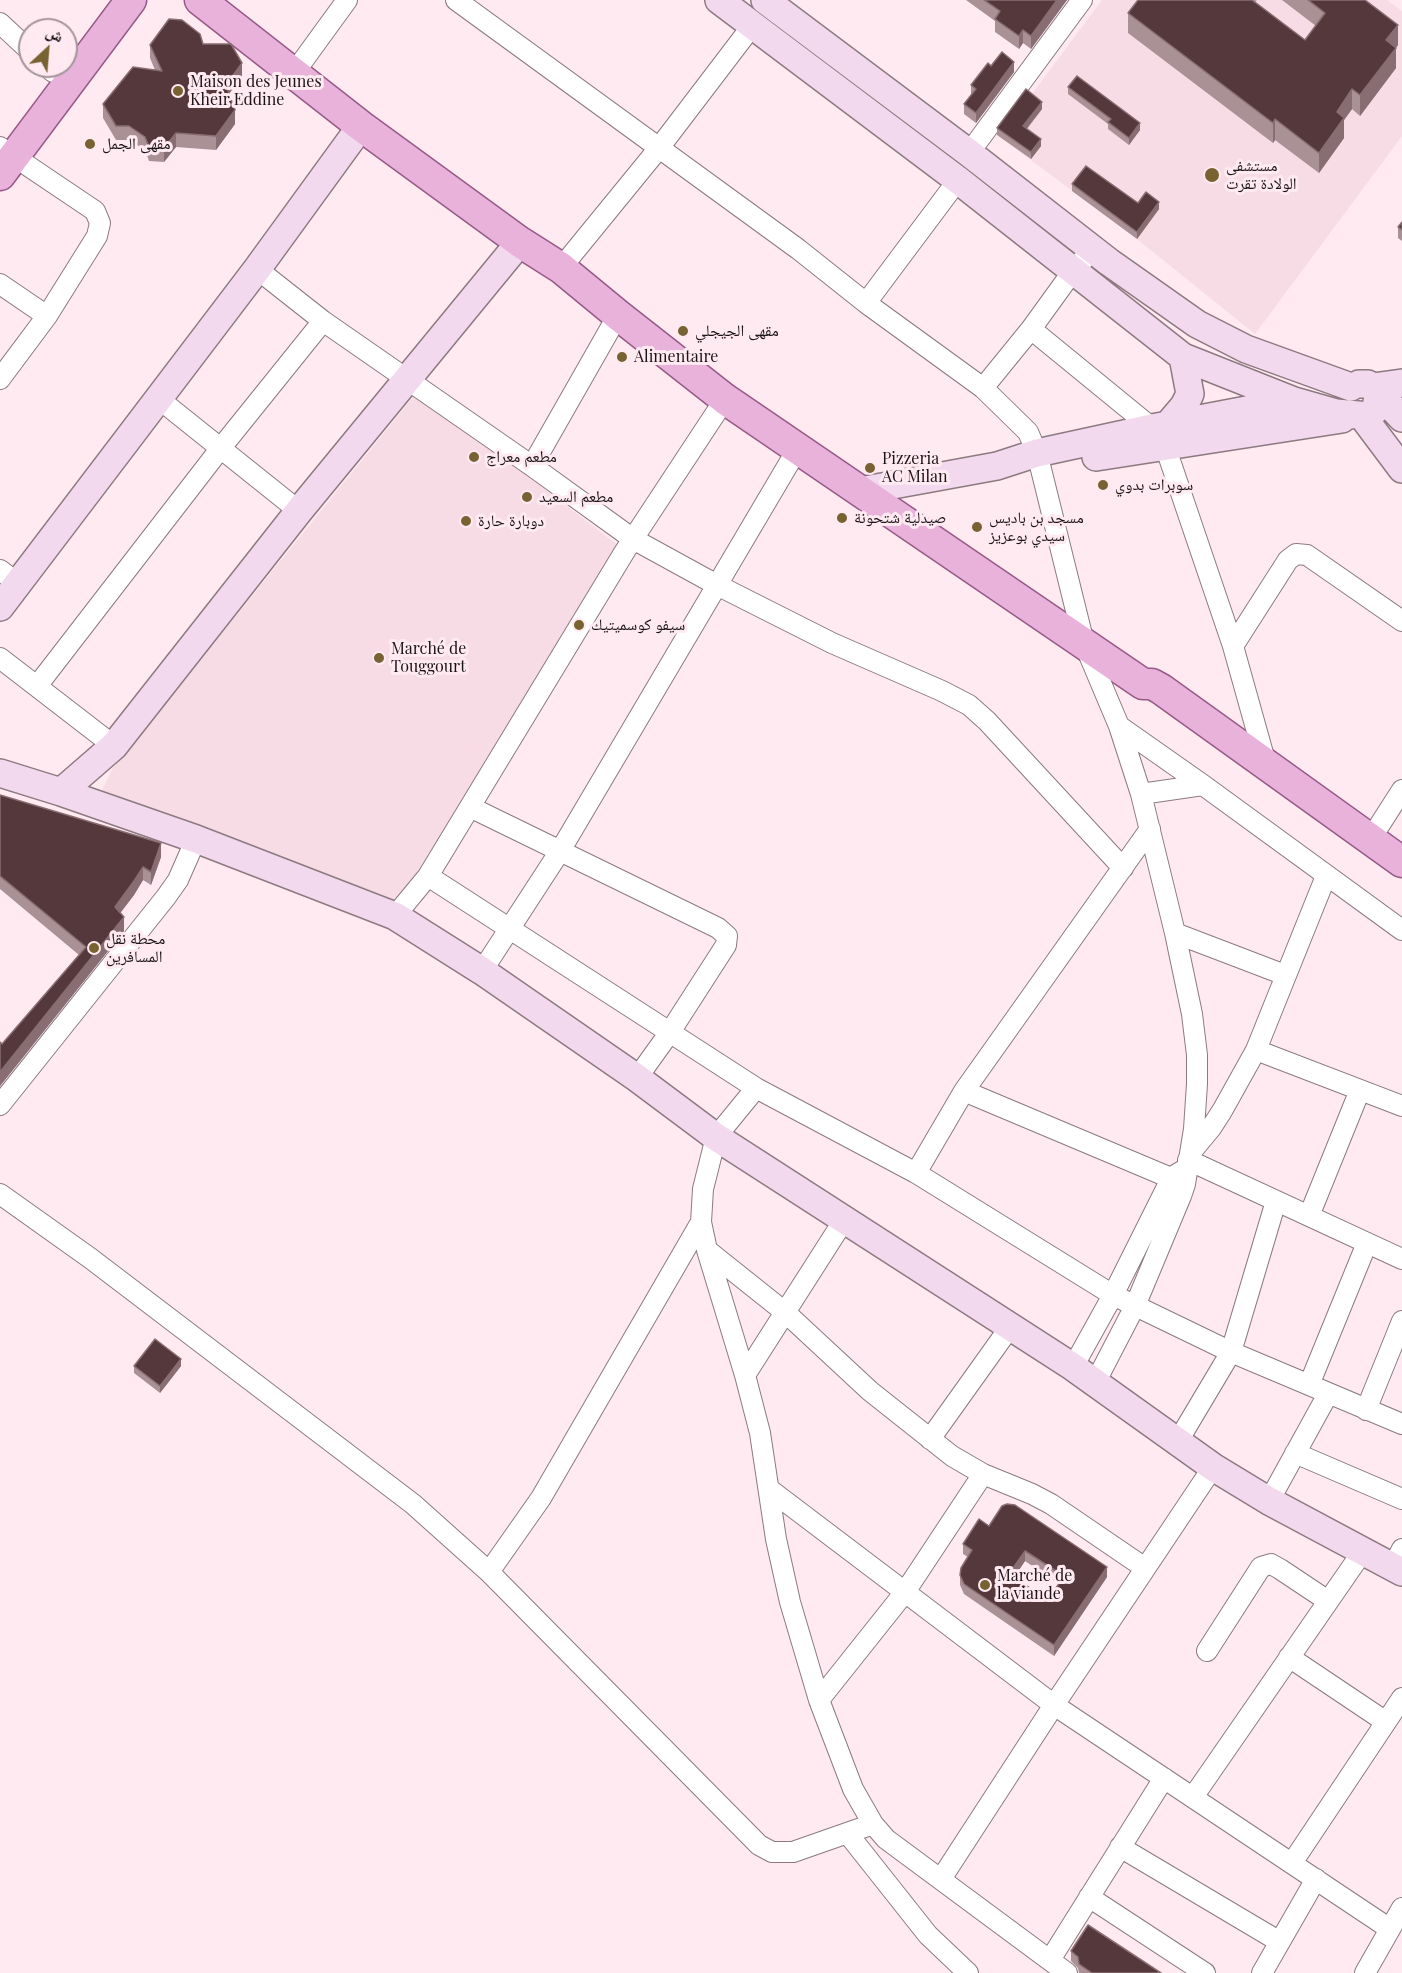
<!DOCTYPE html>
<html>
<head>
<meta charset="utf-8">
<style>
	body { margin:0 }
	#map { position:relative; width:1402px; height:1973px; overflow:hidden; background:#ffeaf1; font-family:"Playfair Display","Noto Naskh Arabic",serif }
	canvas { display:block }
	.north { position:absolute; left:18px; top:18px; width:60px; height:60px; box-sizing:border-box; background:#ffeaf1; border:2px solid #a4949a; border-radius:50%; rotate:26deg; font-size:16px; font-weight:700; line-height:24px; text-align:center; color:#1b1417 }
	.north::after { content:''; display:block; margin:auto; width:21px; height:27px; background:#796232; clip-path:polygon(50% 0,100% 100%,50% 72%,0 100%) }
</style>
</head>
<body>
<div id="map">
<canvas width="1402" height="1973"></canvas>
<div class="north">ش</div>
</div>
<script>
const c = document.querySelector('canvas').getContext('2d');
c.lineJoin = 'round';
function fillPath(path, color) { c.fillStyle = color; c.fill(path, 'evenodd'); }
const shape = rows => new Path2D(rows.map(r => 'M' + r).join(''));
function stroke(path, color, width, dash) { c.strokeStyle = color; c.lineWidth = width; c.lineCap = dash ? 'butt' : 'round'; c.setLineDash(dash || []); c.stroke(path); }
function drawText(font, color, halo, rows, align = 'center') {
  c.font = font + ' "Playfair Display","Noto Naskh Arabic",serif'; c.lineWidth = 6; c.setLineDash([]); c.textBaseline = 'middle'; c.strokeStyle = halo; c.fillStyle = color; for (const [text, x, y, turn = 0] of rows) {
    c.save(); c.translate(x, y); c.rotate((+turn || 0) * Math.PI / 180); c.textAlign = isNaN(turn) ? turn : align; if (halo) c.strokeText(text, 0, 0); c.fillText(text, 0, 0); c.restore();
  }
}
const built = shape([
	[1102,0,1387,0,1402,11,1402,136,1255,334,1137,239,1000,137],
	[417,392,623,549,433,862,387,910,96,803,113,768]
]);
const street = shape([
	[456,0,798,249,866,303,983,388,1028,432,1037,453,1084,643,1119,726,1203,785,1402,930],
	[0,23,30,51],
	[46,66,53,72],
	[294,73,347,0],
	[0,147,95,211,100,223,97,236,47,316],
	[969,153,1082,0],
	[561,268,659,148,752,26],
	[257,269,323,321,532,466,633,539,717,585,832,643,942,691,969,705,987,721,1123,868],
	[0,284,47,316,0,379],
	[866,303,958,180],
	[1031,329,1152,428,1165,446,1233,646,1266,764],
	[983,388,1031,329,1073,271,1093,249],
	[159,399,299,511],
	[532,466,618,315],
	[0,570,18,584],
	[1233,646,1288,560,1296,554,1307,555,1402,621],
	[0,658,114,746],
	[37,686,220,449,323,321],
	[1141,794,1203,785],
	[470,807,718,928,727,936,726,945,670,1032,637,1078],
	[1370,840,1402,790],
	[428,876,756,1088],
	[395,916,428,876,625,551,725,399],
	[1175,933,1285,975],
	[482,971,560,851,798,448],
	[1256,1050,1402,1106],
	[964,1091,1185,1184],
	[0,1105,166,897,178,880,196,839],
	[1191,1152,1211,1128,1222,1111,1256,1050,1326,876],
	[1188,1160,1402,1259],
	[916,1173,964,1091,1150,829],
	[0,1194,90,1258,413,1504,489,1572,759,1845,772,1852,793,1852,873,1824],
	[1309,1216,1360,1090],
	[707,1250,786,1313,870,1391,952,1456,983,1474,1032,1494,1051,1504,1145,1568],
	[1073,1367,1113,1295,1172,1177,1182,1171],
	[745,1375,844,1220],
	[1095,1383,1135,1306,1181,1196,1185,1184,1194,1129,1197,1084,1197,1055,1192,1014,1175,933,1141,794,1119,726],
	[1309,1385,1367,1243],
	[1366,1410,1402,1321],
	[930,1439,1010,1327],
	[1178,1441,1231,1352,1276,1201],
	[1295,1453,1402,1499],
	[769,1489,1054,1705,1390,1929],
	[1269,1501,1328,1394],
	[1393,1567,1402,1549],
	[489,1572,541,1498,701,1222],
	[1207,1651,1261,1567,1271,1564,1280,1569,1328,1601],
	[1289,1657,1386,1722],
	[819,1700,905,1592,983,1474],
	[1193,1797,1363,1551],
	[848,1834,928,1935,968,1973],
	[1120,1847,1280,1942],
	[1292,1863,1402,1698],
	[941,1879,1054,1705,1213,1467],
	[1089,1897,1205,1973],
	[1050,1960,1164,1778],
	[1067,1973,886,1839,873,1824,853,1789,819,1700,790,1602,776,1539,760,1433,745,1375,707,1250,701,1222,703,1189,716,1137,756,1088,916,1173,1113,1295,1231,1352,1402,1424],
	[1262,1973,1316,1879],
	[1365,1973,1402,1908]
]);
const secondary = shape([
	[719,0,958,180,1183,357,1294,401,1336,413,1369,416,1376,409,1378,395],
	[765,0,969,153,1109,262,1197,324,1246,349,1351,387],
	[1359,384,1368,384,1373,387,1402,383],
	[1373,387,1402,418],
	[1363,417,1402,469],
	[1167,426,1184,406,1190,394,1183,357],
	[1096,457,1342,419],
	[860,491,997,466,1037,453,1152,428,1294,401],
	[0,607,257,269,361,126],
	[0,773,61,792,114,746,299,511,520,242],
	[61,792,196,839,395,916,482,971,637,1078,716,1137,1073,1367,1213,1467,1269,1501,1402,1572]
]);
const primary = shape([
	[200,0,361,126,520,242,561,268,618,315,725,399,1143,684,1152,684,1161,689,1402,862],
	[0,175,131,0]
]);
const wall = shape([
	[966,0,1067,0,1031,49,1023,43,1019,49,995,32,995,21],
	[1257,0,1255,2,1305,40,1316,26,1282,0,1365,0,1398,45,1396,48,1396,68,1360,116,1352,109,1344,120,1344,138,1319,173,1275,140,1273,143,1128,33,1128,13],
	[203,44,242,76,229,94,235,124,216,150,176,147,164,162,149,161,145,150,129,140,116,140,103,118,103,104,155,70,150,58,150,45],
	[991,66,1014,72,976,123,964,114,964,104,971,95,971,85],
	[1068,87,1140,130,1129,145,1108,129,1108,124,1068,94],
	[1042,109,1027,129,1041,146,1031,159,997,135,997,128],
	[1072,184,1138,203,1159,209,1137,239,1072,191],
	[1402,222,1402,241,1398,238,1398,227],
	[0,795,161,857,151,885,143,880,134,895,120,913,124,931,0,1086,0,1042,2,1044,79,955,0,889],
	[134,1366,181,1366,160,1393,134,1373],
	[989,1526,1107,1577,1054,1656,964,1594,960,1585,960,1575,968,1557,963,1554,963,1544],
	[1025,1561,1059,1584,1048,1600,1014,1577],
	[1071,1951,1161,1973,1079,1973,1078,1968,1071,1961]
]);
const shadedWall = shape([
	[1057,0,1067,0,1031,49,1031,36],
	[1398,25,1398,45,1386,60,1386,40],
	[1023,30,1023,43,1019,49,1019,36],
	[1396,48,1396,68,1360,116,1360,95],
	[1014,62,1014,72,976,123,976,113],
	[242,63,242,76,226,98,226,85],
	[1352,89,1352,109,1344,120,1344,138,1319,173,1319,153,1337,112],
	[1042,102,1042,109,1023,133,1023,126],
	[235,110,235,124,216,150,216,136],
	[1275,119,1275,140,1273,143,1273,123],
	[1140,123,1140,130,1129,145,1129,138],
	[176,133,176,147,164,162,164,148],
	[1041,139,1041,146,1031,159,1031,152],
	[1159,202,1159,209,1137,239,1137,232],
	[161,843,161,857,151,885,151,872],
	[143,867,143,880,134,895,115,920,115,907],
	[124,917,124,931,0,1086,0,1072],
	[181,1359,181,1366,160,1393,160,1386],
	[1025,1551,1025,1561,1009,1585,1009,1574],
	[1107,1567,1107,1577,1054,1656,1054,1645]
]);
const building = shape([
	[984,0,1057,0,1031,36,1023,30,1019,36,995,19,1000,11,984,0],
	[1138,0,1252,0,1305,40,1325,13,1308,0,1365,0,1398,25,1386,40,1396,48,1360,95,1352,89,1337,112,1344,118,1319,153,1275,119,1273,123,1128,13,1138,0],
	[169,19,182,20,200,34,203,44,231,44,242,63,226,85,235,110,216,136,176,133,164,148,149,147,145,137,129,126,116,126,103,104,133,67,162,71,150,45,169,19],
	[1002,52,1014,62,976,113,964,104,976,89,971,85,988,63,991,66,1002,52],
	[1077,76,1140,123,1129,138,1108,122,1111,119,1068,87,1077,76],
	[1026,89,1042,102,1023,126,1041,139,1031,152,997,128,1026,89],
	[1086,166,1138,203,1146,192,1159,202,1137,232,1072,184,1086,166],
	[1402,222,1402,230,1398,227,1402,222],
	[0,795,161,843,151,872,143,867,134,881,115,907,124,917,0,1072,0,1042,2,1044,86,947,0,876,0,795],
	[155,1339,181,1359,160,1386,134,1366,155,1339],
	[1007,1504,1015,1505,1107,1567,1054,1645,964,1584,960,1575,961,1568,972,1550,963,1544,979,1519,989,1526,1002,1506,1007,1504],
	[1025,1551,1064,1576,1048,1600,1009,1574,1025,1551],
	[1088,1925,1161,1973,1092,1973,1079,1964,1078,1957,1071,1951,1088,1925]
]);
const markers = [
	[178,91,6,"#796232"],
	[90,144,6,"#796232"],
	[1212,175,8,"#796232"],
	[683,331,6,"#796232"],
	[622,357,6,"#796232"],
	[474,457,6,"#796232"],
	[870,468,6,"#796232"],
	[1103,485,6,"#796232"],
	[527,497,6,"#796232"],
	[842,518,6,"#796232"],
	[466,521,6,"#796232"],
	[977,527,6,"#796232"],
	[579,625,6,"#796232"],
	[379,658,6,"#796232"],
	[94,948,6,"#796232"],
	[985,1585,6,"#796232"]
];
const poiNames = [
	["Maison des Jeunes",190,82],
	["Kheir Eddine",190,100],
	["مقهى الجمل",102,144],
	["مستشفى",1226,166],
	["الولادة تقرت",1226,184],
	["مقهى الجيجلي",695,331],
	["Alimentaire",634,357],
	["مطعم معراج",486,457],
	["Pizzeria",882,459],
	["AC Milan",882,477],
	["سوبرات بدوي",1115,485],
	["مطعم السعيد",539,497],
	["صيدلية شتحونة",854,518],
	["مسجد بن باديس",989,518],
	["سيدي بوعزيز",989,536],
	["دوبارة حارة",478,521],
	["سيفو كوسميتيك",591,625],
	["Marché de",391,649],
	["Touggourt",391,667],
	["محطة نقل",106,939],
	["المسافرين",106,957],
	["Marché de",997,1576],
	["la viande",997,1594]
];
fillPath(built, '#f7dbe5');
stroke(street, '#8c7a80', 22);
stroke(secondary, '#8c7a80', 30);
stroke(primary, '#965a86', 33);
stroke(street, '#fff', 20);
stroke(secondary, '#f3d9ed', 27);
stroke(primary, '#e8b2da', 30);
fillPath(wall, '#aa9196');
fillPath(shadedWall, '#886d72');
fillPath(building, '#55383b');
stroke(building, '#886d72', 1.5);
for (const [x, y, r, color] of markers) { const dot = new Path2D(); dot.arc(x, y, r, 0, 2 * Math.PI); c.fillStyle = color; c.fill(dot); stroke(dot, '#ffeaf1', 2); }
drawText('16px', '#1b1417', '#ffeaf1', poiNames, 'left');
</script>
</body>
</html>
